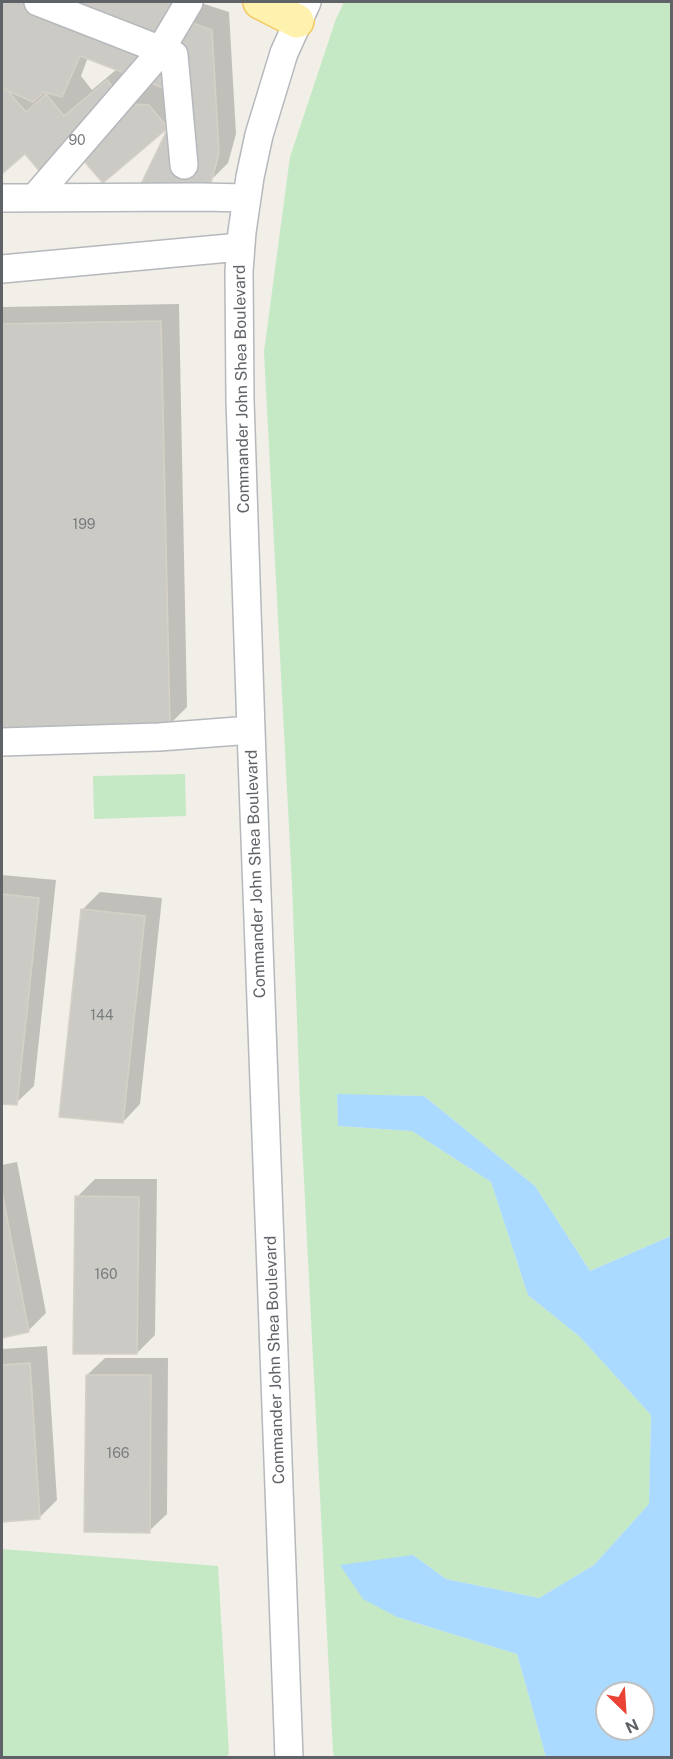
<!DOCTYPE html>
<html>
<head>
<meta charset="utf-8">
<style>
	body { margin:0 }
	#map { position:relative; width:673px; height:1759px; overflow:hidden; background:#f1efe8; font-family:"Public Sans",sans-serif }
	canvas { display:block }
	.frame { position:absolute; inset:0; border:3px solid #5f6368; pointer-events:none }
	.north { position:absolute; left:595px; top:1681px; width:60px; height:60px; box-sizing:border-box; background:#fff; border:2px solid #bfc1c3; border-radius:50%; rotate:155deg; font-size:16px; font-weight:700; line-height:24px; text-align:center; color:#5f6368 }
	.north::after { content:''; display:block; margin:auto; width:21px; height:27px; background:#ea4335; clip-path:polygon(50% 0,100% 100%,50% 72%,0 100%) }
</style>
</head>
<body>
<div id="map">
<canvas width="673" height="1759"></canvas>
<div class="frame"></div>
<div class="north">N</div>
</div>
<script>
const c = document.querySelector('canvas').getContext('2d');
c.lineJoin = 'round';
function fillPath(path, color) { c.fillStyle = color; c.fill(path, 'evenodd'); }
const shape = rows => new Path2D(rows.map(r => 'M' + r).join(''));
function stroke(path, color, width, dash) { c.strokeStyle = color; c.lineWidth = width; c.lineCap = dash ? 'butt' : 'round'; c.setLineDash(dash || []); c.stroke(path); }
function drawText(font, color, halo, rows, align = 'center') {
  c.font = font + ' "Public Sans",sans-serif'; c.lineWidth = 4.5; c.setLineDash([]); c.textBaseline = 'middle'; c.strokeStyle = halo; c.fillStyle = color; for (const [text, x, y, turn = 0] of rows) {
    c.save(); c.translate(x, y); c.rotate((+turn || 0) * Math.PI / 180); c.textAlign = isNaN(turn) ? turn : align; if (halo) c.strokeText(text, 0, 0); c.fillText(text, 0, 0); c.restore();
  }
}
const green = shape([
	[344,2,671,2,671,1236,590,1271,535,1186,424,1096,337,1095,338,1126,412,1131,491,1182,528,1295,580,1337,651,1415,649,1504,594,1565,539,1598,446,1579,413,1555,397,1617,517,1654,546,1757,334,1757,333,1752,300,1102,292,884,264,352,290,157,336,19],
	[185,774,186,816,94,819,93,776],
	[2,1549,218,1566,229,1753,227,1757,2,1757]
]);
const water = shape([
	[337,1094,424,1096,535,1186,590,1271,671,1236,671,1757,546,1757,517,1654,397,1617,363,1599,340,1565,413,1555,446,1579,539,1598,594,1565,649,1504,651,1415,580,1337,528,1295,491,1182,412,1131,338,1126],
	[607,1693,643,1693,643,1729,607,1729]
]);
const shadow = shape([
	[2,2,198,2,229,12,236,134,228,163,210,181,172,122,103,181,83,158,26,152,2,172],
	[88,57,117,69,92,90,81,76],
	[179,304,187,707,169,725,2,729,2,307],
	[2,875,56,880,34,1086,16,1103,2,1102],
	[100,892,162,898,140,1104,123,1122,82,910],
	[17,1162,46,1313,28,1331,2,1336,2,1165],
	[95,1179,157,1179,155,1335,137,1353,77,1197],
	[47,1346,57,1500,39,1518,2,1520,2,1349],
	[105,1358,168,1358,167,1514,149,1531,87,1375]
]);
const building = shape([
	[2,2,172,2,166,14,212,30,219,153,211,183,140,186,168,128,166,89,80,56,62,97,44,92,33,102,2,88,2,2],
	[107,80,128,104,149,105,168,128,103,183,83,160,52,186,25,154,2,174,2,93,6,89,26,112,46,94,64,116,107,80],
	[161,321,170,726,2,730,2,324,161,321],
	[2,894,39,898,17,1105,2,1104,2,894],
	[81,909,145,916,123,1123,59,1117,81,909],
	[2,1192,29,1332,2,1338,2,1192],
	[75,1196,139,1197,137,1354,73,1354,75,1196],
	[30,1363,40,1519,2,1522,2,1365,30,1363],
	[86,1375,151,1375,150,1533,84,1532,86,1375]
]);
const minor = shape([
	[38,2,174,55,184,165],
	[35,197,157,56,189,2],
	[2,198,200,197,247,198],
	[2,269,240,247],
	[2,742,159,737,251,730],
	[289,1758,251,730,240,400,239,271,242,232,250,177,259,135,284,53,307,2]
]);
const major = shape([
	[260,2,297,21]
]);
const numberNames = [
	["90",77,141],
	["199",84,525],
	["144",102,1016],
	["160",106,1275],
	["166",118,1454]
];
const streetNames = [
	["Commander John Shea Boulevard",242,389,-91],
	["Commander John Shea Boulevard",256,874,-92],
	["Commander John Shea Boulevard",275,1360,-92]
];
fillPath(green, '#c5e8c5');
fillPath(water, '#aadaff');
fillPath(shadow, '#0003');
fillPath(building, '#cccac5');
stroke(building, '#d6d1c6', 1.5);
stroke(minor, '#b5b8bc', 30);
stroke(major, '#f2c960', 36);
stroke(minor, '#fff', 27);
stroke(major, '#fff2af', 33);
drawText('14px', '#7a7d7f', null, numberNames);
drawText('16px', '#5f6368', '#fff', streetNames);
</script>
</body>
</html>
